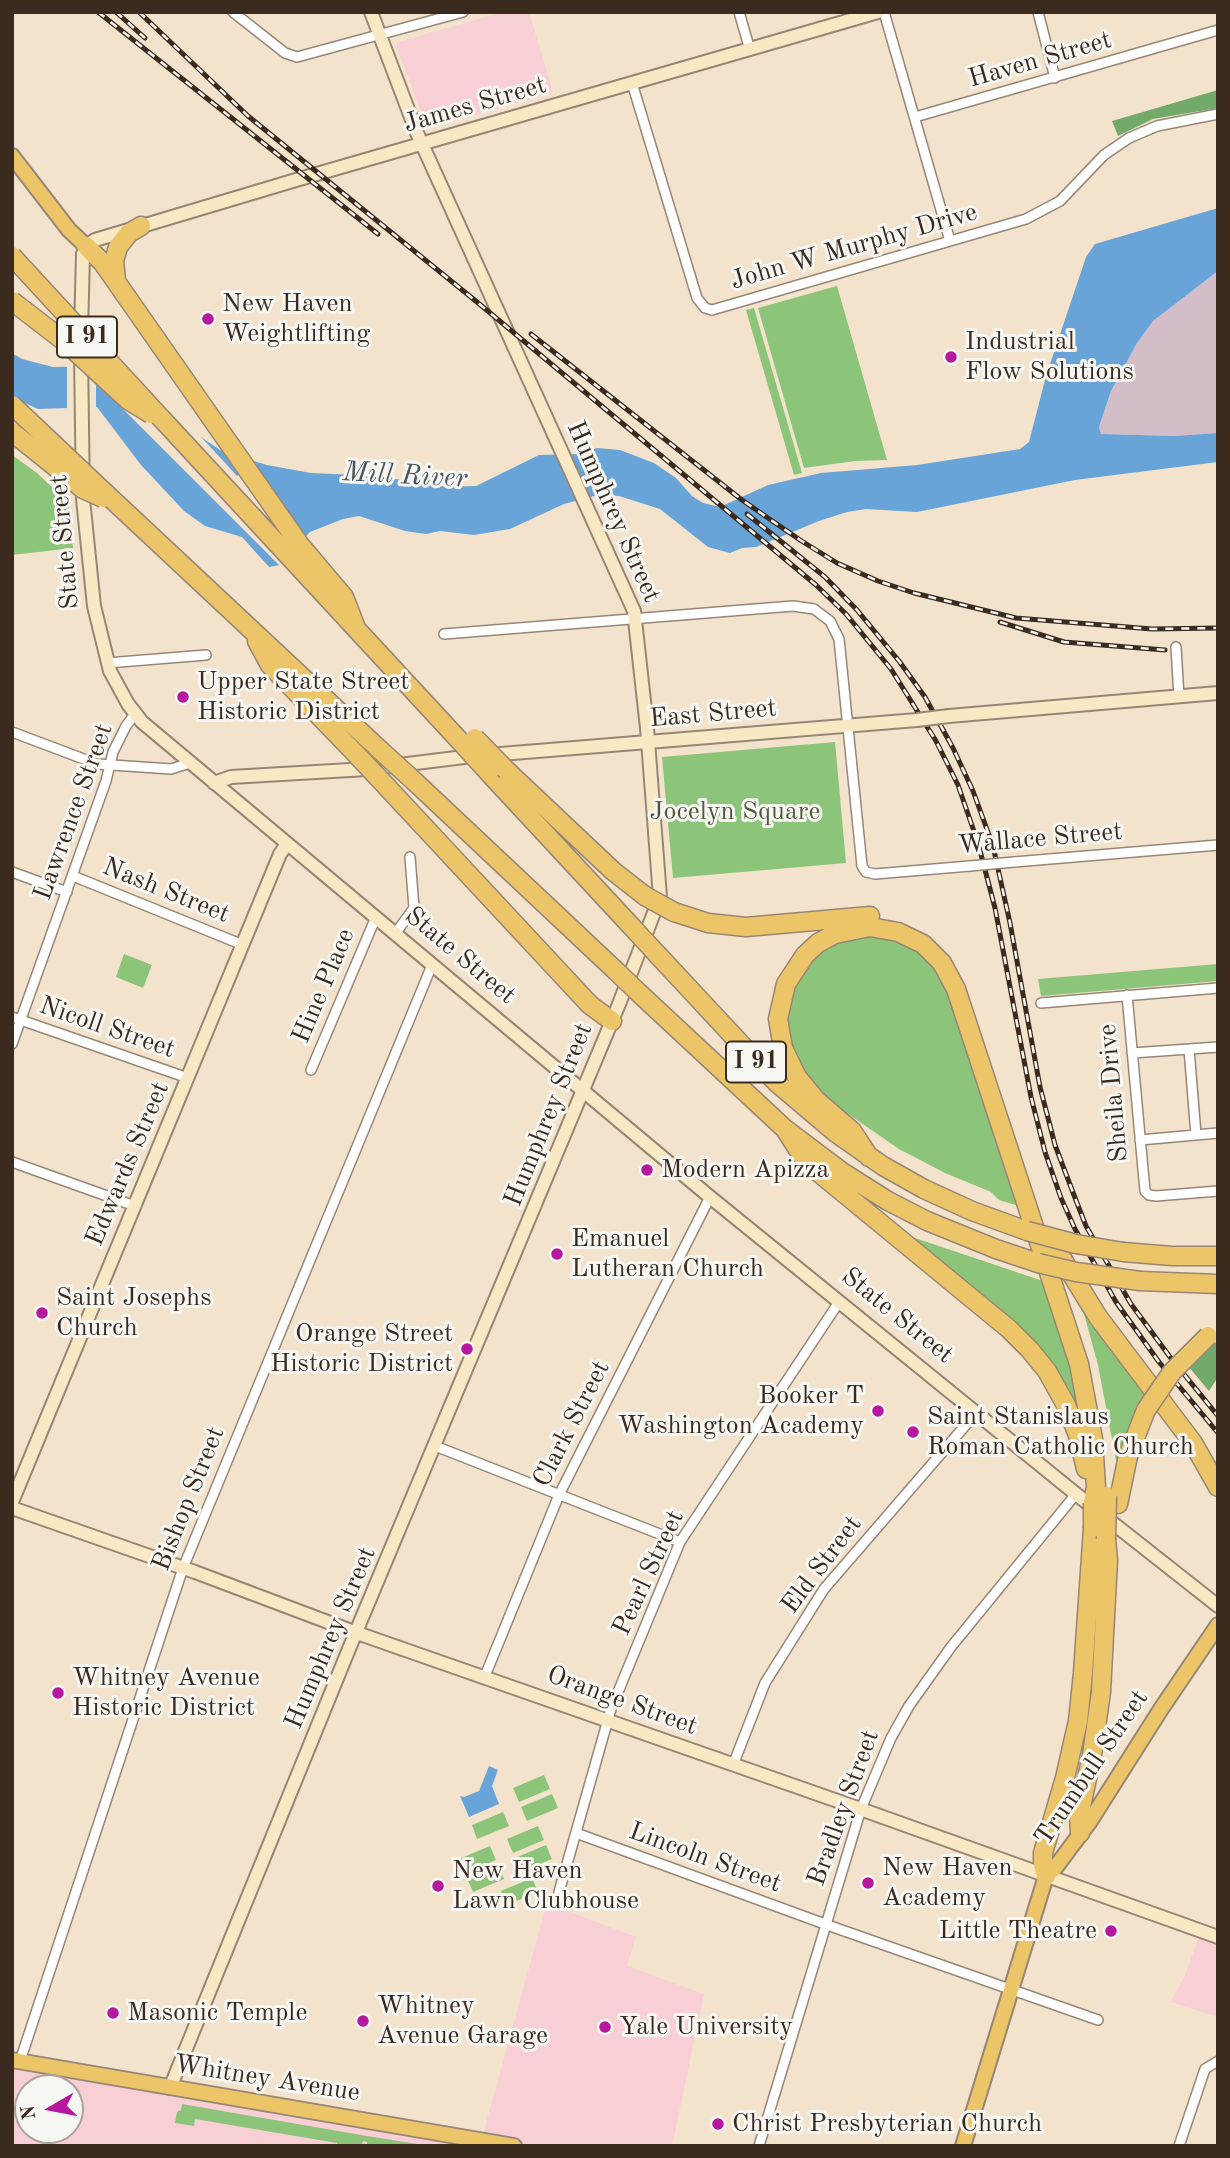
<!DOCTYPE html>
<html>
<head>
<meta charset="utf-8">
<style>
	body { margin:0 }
	#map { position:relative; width:1230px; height:2158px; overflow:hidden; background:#f3e3cd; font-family:"Old Standard TT",serif }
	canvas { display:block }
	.frame { position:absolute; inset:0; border:14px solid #3b2a1e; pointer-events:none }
	.north { position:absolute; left:14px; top:2074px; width:70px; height:70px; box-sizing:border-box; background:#f6f6f2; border:2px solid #aba49d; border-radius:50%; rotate:260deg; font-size:19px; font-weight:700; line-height:28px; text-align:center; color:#3b2a1e }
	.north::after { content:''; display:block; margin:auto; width:24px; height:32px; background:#b5179e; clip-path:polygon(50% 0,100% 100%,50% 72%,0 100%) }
</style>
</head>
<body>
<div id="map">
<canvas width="1230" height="2158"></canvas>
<div class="frame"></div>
<div class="north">N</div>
</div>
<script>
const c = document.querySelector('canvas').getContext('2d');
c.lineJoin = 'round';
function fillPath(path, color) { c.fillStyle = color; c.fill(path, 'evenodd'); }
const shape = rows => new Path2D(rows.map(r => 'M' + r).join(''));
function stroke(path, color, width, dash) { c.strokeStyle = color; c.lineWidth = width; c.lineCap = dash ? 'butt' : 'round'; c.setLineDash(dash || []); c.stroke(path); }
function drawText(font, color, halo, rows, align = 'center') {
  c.font = font + ' "Old Standard TT",serif'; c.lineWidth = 6; c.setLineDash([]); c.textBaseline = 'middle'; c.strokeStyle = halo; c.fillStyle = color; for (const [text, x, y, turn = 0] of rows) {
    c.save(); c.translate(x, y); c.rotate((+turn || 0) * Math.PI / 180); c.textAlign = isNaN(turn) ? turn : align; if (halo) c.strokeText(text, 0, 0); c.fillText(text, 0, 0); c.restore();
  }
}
const built = shape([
	[503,12,529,12,553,92,428,129,395,43],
	[547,1903,636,1937,627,1966,704,1994,672,2146,12,2146,12,2060,483,2140,486,2123],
	[28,2088,70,2088,70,2130,28,2130],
	[1201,1931,1218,1937,1218,2017,1171,2002,1185,1975]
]);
const industrial = shape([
	[1218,271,1218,433,1174,436,1100,434,1099,427,1111,391,1137,343,1153,321]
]);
const green = shape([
	[837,286,887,460,855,461,804,468,758,308],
	[754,308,802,473,794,475,746,310],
	[12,455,37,473,69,503,73,548,12,555],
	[835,742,846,863,673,878,662,757],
	[877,934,900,940,917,949,942,976,960,1023,1019,1206,999,1200,991,1192,945,1173,899,1149,835,1105,815,1087,801,1068,789,1045,785,1020,789,996,813,957,829,945,857,935],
	[124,954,152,965,143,988,116,977],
	[1218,964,1218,981,1041,996,1038,979],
	[912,1237,1046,1282,1071,1362,1082,1418],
	[1083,1310,1149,1390,1117,1466,1098,1365],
	[544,1775,550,1789,519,1802,513,1788],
	[552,1794,558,1808,527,1821,521,1807],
	[503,1812,509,1826,477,1839,472,1825],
	[538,1826,544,1840,513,1853,507,1839],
	[546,1845,552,1859,521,1872,515,1858],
	[490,1846,496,1860,465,1873,459,1859],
	[498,1865,504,1879,473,1892,467,1878],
	[532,1878,538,1892,507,1905,501,1891],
	[182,2104,367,2136,430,2146,367,2146,367,2142,363,2141,361,2146,337,2146,337,2143,195,2119,194,2126,175,2123,177,2112,181,2110]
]);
const forest = shape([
	[1218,90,1218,108,1153,119,1118,136,1112,121],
	[1218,1340,1218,1377,1209,1391,1188,1366]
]);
const water = shape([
	[1218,208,1218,271,1153,321,1137,343,1111,391,1099,427,1101,434,1174,436,1218,433,1218,462,1075,480,917,512,866,509,847,512,819,521,756,547,742,548,730,553,708,547,660,509,619,496,598,495,564,504,510,529,474,535,440,531,426,534,405,531,359,516,343,519,310,532,280,565,269,567,242,537,205,526,184,511,141,465,97,407,38,409,20,401,12,403,12,353,22,359,53,367,97,366,223,452,267,465,311,473,377,476,447,487,476,486,539,455,580,454,597,448,620,450,654,463,676,478,692,496,703,503,720,507,768,485,821,473,917,465,1020,449,1029,442,1046,376,1086,257,1095,244],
	[489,1766,498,1770,492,1786,499,1804,469,1817,460,1796,464,1797,479,1791]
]);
const pier = shape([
	[115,355,132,364,147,378,237,476,242,472,294,522,307,540,282,568,96,382,96,408,67,408,67,365,79,365]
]);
const street = shape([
	[233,12,285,53,297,57,463,12],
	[739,12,750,50],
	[884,12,950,241],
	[1038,12,1055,78],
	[632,83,697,298,705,308,712,310,1026,219,1060,201,1104,155,1129,138,1157,126,1218,114],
	[915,117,1218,30],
	[444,634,793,606,814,609,830,621,839,639,862,866,866,872,875,874,970,866],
	[1176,647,1179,697],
	[107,663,206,655],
	[12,732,97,764,171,769,190,763],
	[1014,862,1218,845],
	[12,872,67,892],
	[73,876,243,945],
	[395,934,414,908,410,857],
	[1127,995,1145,1191,1149,1195,1156,1196,1218,1191],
	[1041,1003,1218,988],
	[12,1017,188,1078],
	[12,1044,106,781,113,752,126,726,135,714],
	[1189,1049,1196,1135],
	[1132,1053,1218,1047],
	[311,1070,376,917],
	[1140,1140,1218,1133],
	[12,1162,135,1206],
	[435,1446,680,1542],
	[485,1676,559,1495,710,1197],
	[733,1765,765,1683,824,1589,977,1412],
	[576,1833,833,1927,1098,2020],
	[559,1892,611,1709,680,1542,839,1302],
	[20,2061,183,1568,432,965],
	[759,2146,861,1809,891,1738,909,1706,951,1647,1076,1494],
	[1179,2146,1205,2069,1218,2061]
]);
const secondary = shape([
	[81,332,83,254,86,246,95,240,296,180,878,12],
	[81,354,83,499,94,606,110,671,128,704,142,722,710,1197,1076,1494,1218,1606],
	[949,716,1218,693],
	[214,783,231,777,367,769,464,757,917,720],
	[12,1502,280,854,287,844],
	[12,1508,195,1572,357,1633,852,1806,1218,1937],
	[170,2088,351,1644,619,1004,660,897,647,728,634,611,417,133,371,12]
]);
const primary = shape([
	[12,156,69,230,86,246],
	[12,2060,514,2146],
	[963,2146,1046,1876,1055,1868,1090,1821,1161,1709,1218,1625]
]);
const highway = shape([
	[86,246,103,263,300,545,344,597,356,628],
	[116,280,114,261,118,247,129,233,141,226],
	[161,418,459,740],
	[102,490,380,750],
	[257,641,270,665,357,755],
	[507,771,613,871,645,896],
	[489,773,632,927],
	[414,781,615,970],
	[387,787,590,1005,612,1021],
	[674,912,708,923,746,927,870,916],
	[656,953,777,1083,836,1133,883,1166,924,1189,972,1211,1027,1231],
	[639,993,785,1129,842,1172,888,1201,927,1221,996,1249,1038,1263],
	[785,1129,806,1162,1009,1329,1030,1350,1047,1371,1066,1405,1078,1435,1086,1469],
	[869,1157,852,1131,816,1100,797,1077,783,1048,778,1019,786,984,805,955,818,943,835,934,870,927,898,932,923,944,942,963,956,989,1079,1364,1093,1439,1096,1487,1093,1503],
	[1053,1244,1098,1317,1193,1443,1218,1487],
	[1123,1252,1172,1256,1218,1256],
	[1140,1281,1218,1284],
	[1118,1504,1128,1456,1146,1410],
	[1080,1833,1079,1816,1092,1755,1101,1692,1108,1560,1106,1539],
	[1046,1876,1043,1865,1043,1853,1065,1778,1078,1721,1083,1673,1093,1528]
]);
const rail = shape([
	[98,12,378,234],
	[116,12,145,38],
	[139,12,248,116,477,302,816,585,846,614,891,669,936,741,958,785,978,843,995,908,1031,1097,1045,1152,1061,1198,1075,1229,1116,1302,1159,1362,1218,1433],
	[531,334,742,500,800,540,837,563,878,581,914,593,1016,618,1152,629,1218,628],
	[747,514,825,577,857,610,899,661,925,697,953,748,973,791,993,846,1010,923,1040,1087,1055,1145,1077,1203,1086,1226,1131,1304,1170,1357,1218,1416],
	[1000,622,1064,642,1165,650]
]);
const streetBridge = shape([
	[970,866,1014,862]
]);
const secondaryBridge = shape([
	[917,720,949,716]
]);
const highwayBridge = shape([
	[12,256,161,418],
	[12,301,64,341,128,400,151,414],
	[12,405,102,490],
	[12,432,83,489,103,498],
	[475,738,507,771],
	[459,740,489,773],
	[380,750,414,781],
	[357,755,387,787],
	[645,896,674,912],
	[632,927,656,953],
	[615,970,639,993],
	[1027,1231,1076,1244,1123,1252],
	[1038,1263,1076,1272,1140,1281],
	[1146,1410,1172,1372,1208,1336],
	[1093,1528,1093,1503],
	[1106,1539,1107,1496]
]);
const markers = [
	[208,319,7,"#b5179e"],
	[951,357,7,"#b5179e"],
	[183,697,7,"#b5179e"],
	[647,1170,7,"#b5179e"],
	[557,1254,7,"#b5179e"],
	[42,1313,7,"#b5179e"],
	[467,1349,7,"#b5179e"],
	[878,1411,7,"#b5179e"],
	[913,1432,7,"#b5179e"],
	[58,1693,7,"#b5179e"],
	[868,1883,7,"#b5179e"],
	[438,1886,7,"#b5179e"],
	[1111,1931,7,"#b5179e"],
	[113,2013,7,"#b5179e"],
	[363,2021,7,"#b5179e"],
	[605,2027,7,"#b5179e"],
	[718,2124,7,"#b5179e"]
];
const shields = [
	[87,337,60],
	[756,1062,60]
];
const shieldNames = [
	["I 91",87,337],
	["I 91",756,1062]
];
const streetNames = [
	["Haven Street",1040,60,-16],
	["James Street",475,105,-16],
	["John W Murphy Drive",854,247,-16],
	["Humphrey Street",613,512,66],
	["State Street",65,542,-95],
	["East Street",713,714,-5],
	["Lawrence Street",74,812,-70],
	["Wallace Street",1040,839,-5],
	["Nash Street",166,891,22],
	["State Street",460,956,40],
	["Hine Place",324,986,-67],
	["Nicoll Street",107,1028,19],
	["Sheila Drive",1114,1093,-95],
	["Humphrey Street",549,1115,-68],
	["Edwards Street",128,1164,-67],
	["State Street",897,1316,39],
	["Clark Street",572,1424,-63],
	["Bishop Street",189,1499,-68],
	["Eld Street",822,1565,-53],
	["Pearl Street",649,1573,-65],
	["Humphrey Street",331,1638,-67],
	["Orange Street",622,1701,20],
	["Trumbull Street",1092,1768,-56],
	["Bradley Street",844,1808,-70],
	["Lincoln Street",705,1858,20],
	["Whitney Avenue",267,2079,9]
];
const poiNames = [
	["New Haven",222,304],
	["Weightlifting",222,334],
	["Industrial",965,342],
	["Flow Solutions",965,372],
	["Upper State Street",197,682],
	["Historic District",197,712],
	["Modern Apizza",661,1170],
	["Emanuel",571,1239],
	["Lutheran Church",571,1269],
	["Saint Josephs",56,1298],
	["Church",56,1328],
	["Orange Street",453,1334,"right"],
	["Historic District",453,1364,"right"],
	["Booker T",864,1396,"right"],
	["Washington Academy",864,1426,"right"],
	["Saint Stanislaus",927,1417],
	["Roman Catholic Church",927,1447],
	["Whitney Avenue",72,1678],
	["Historic District",72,1708],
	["New Haven",882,1868],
	["Academy",882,1898],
	["New Haven",452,1871],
	["Lawn Clubhouse",452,1901],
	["Little Theatre",1097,1931,"right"],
	["Whitney",377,2006],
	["Avenue Garage",377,2036],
	["Masonic Temple",127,2013],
	["Yale University",619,2027],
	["Christ Presbyterian Church",732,2124]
];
const parkNames = [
	["Jocelyn Square",735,812]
];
const waterNames = [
	["Mill River",405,476,3]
];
fillPath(built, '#f7cfd4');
fillPath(industrial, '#d2bdc8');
fillPath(green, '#8cc579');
fillPath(forest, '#71aa69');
fillPath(water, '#69a4d9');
fillPath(pier, '#f3e3cd');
stroke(street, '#978676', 12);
stroke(secondary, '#978676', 16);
stroke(primary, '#978676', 18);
stroke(highway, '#978676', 21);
stroke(street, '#fff', 9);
stroke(secondary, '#f8e8c3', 12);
stroke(primary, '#edc569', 14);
stroke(highway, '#edc569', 18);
stroke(rail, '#3b2a1e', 5);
stroke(rail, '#f6f6f2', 2.5, [8]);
stroke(streetBridge, '#978676', 12, []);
stroke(secondaryBridge, '#978676', 16, []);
stroke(highwayBridge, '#978676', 21, []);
stroke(streetBridge, '#fff', 9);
stroke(secondaryBridge, '#f8e8c3', 12);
stroke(highwayBridge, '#edc569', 18);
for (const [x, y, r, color] of markers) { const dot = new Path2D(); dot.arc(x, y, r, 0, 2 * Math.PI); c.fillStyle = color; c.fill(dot); stroke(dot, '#f6f6f2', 2.5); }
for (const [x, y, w] of shields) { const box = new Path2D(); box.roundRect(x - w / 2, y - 20.5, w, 41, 5); c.fillStyle = '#f6f6f2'; c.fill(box); stroke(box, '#3b2a1e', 2); }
drawText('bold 24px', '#3b2a1e', null, shieldNames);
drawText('26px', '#3b2a1e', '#f6f6f2', streetNames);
drawText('26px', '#3b2a1e', '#f6f6f2', poiNames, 'left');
drawText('26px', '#535839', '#f6f6f2', parkNames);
drawText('italic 28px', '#4b555f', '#f6f6f2', waterNames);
</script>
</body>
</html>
